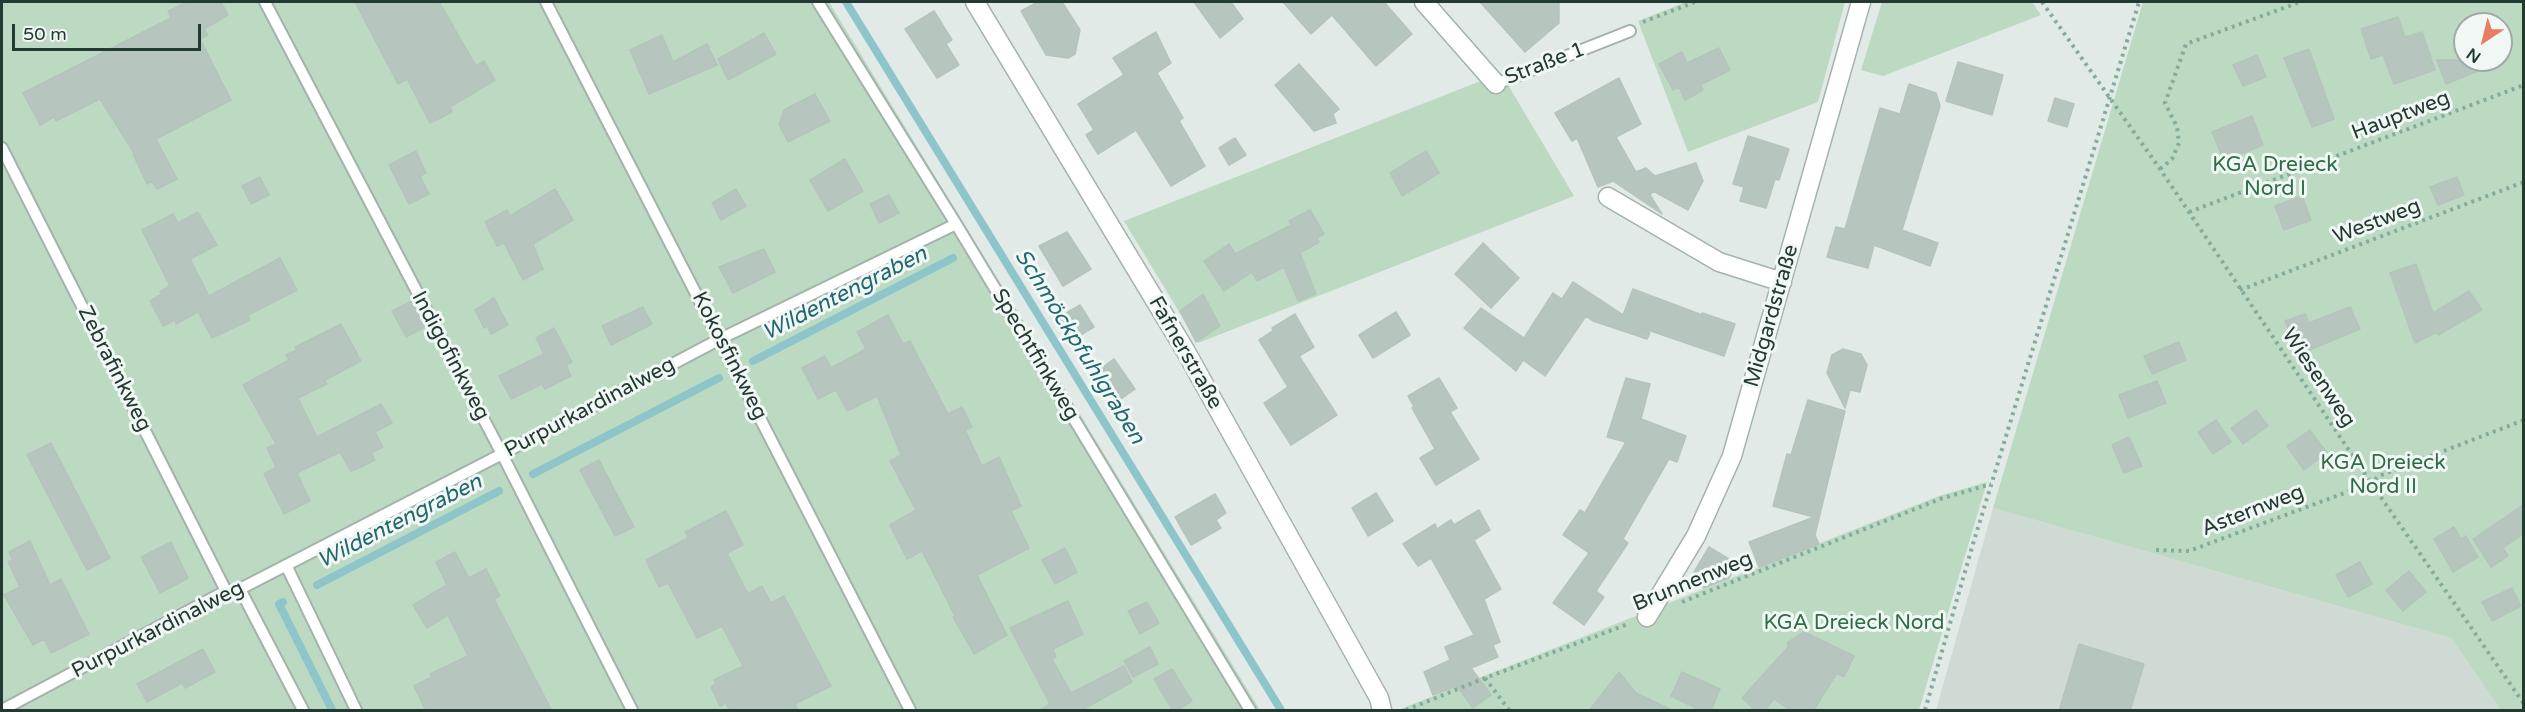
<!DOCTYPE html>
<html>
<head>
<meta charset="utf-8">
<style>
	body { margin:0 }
	#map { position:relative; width:2525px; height:712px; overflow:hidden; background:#e1eae6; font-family:"Varela Round",sans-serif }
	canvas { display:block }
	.frame { position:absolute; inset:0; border:3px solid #233a32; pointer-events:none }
	.north { position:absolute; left:2453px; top:12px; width:60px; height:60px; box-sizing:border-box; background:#f1f7f4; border:2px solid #9faba6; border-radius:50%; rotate:215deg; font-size:16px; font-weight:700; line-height:24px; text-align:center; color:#233a32 }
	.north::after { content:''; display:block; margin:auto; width:21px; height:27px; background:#e77d63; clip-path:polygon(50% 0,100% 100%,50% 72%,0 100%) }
	.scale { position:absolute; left:12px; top:24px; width:189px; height:27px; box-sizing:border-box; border:3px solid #233a32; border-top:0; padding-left:8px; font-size:18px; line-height:21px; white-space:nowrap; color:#233a32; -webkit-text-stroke:4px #f1f7f4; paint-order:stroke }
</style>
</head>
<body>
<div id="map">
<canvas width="2525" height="712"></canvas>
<div class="frame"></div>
<div class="north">N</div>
<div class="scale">50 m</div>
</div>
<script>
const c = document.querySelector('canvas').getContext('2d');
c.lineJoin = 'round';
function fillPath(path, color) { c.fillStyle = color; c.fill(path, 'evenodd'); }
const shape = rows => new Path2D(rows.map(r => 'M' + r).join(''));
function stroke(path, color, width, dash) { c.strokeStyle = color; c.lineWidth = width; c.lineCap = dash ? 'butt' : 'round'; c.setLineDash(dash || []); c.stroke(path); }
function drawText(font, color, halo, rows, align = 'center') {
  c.font = font + ' "Varela Round",sans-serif'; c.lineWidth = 6; c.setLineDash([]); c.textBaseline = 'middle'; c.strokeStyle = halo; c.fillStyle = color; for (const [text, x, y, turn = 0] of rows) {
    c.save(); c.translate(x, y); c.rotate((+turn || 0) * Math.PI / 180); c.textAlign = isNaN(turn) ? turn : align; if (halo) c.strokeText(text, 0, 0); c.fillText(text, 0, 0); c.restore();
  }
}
const built = shape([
	[1993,508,2451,638,2501,710,1936,710]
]);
const green = shape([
	[2,2,829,2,1260,710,2,710],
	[1686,2,1845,2,1818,102,1688,152,1638,21],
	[1882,2,2032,2,2041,15,1883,76,1861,70],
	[2143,2,2523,2,2523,710,2501,710,2451,638,1993,508],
	[2465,24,2501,24,2501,60,2465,60],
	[1501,73,1574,196,1198,343,1124,221],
	[1987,482,1919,710,1398,710,1939,496]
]);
const stream = shape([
	[846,2,1281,710],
	[753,361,953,258],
	[533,474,719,378],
	[317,585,499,491],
	[283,602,279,604,332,710]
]);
const building = shape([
	[188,2,221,2,228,15,204,29,208,35,200,39,231,100,156,139,177,179,157,189,152,181,147,184,133,154,134,153,100,99,56,121,54,117,40,125,23,93,171,18,168,11,188,2],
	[355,2,439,2,476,66,484,61,495,80,450,107,452,112,430,123,407,79,398,84,355,2],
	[1038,2,1062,2,1080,30,1075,54,1068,58,1046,55,1021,11,1038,2],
	[1194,2,1231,2,1243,19,1220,38,1194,2],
	[1283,2,1384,2,1412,34,1376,66,1332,15,1311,34,1283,2],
	[1480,2,1559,2,1559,23,1525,52,1480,2],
	[934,11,952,40,946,44,959,65,937,78,905,29,934,11],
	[2398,17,2405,37,2422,32,2435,70,2394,84,2383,55,2371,59,2361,29,2398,17],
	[1156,32,1171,63,1157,73,1183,118,1179,121,1205,166,1171,186,1136,130,1098,154,1086,135,1094,130,1078,104,1124,75,1113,58,1156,32],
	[764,33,776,54,728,80,718,59,764,33],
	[662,35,673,62,707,44,717,65,649,94,630,50,662,35],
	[1719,48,1730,70,1700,85,1703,90,1685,100,1679,87,1673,90,1659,64,1682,52,1687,63,1719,48],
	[2309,49,2334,119,2312,127,2284,58,2309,49],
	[2257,55,2266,77,2243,86,2233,65,2257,55],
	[2437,60,2503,60,2503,61,2446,84,2437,60],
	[1958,62,2003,75,1992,115,1946,101,1958,62],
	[1299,64,1339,109,1333,114,1336,123,1314,131,1275,85,1299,64],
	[1619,78,1641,124,1616,137,1636,172,1646,168,1655,176,1696,163,1703,181,1688,210,1653,191,1650,195,1662,214,1613,181,1598,187,1577,138,1572,141,1555,113,1619,78],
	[1909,84,1936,93,1940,106,1902,230,1938,243,1930,266,1874,245,1868,268,1827,257,1836,227,1845,229,1880,108,1900,114,1909,84],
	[815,94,830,121,788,142,779,125,784,110,815,94],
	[2055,98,2074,104,2067,127,2048,121,2055,98],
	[2252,116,2263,145,2224,161,2212,132,2252,116],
	[1748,136,1789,149,1779,180,1775,179,1766,208,1740,201,1744,187,1733,184,1748,136],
	[1235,138,1246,155,1229,165,1219,148,1235,138],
	[416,151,426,173,420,176,429,194,409,204,389,165,416,151],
	[1426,151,1439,173,1402,196,1390,173,1426,151],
	[845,159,863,191,828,211,810,180,845,159],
	[260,177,269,195,251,204,242,186,260,177],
	[2457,177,2464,195,2438,205,2430,187,2457,177],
	[555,189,573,220,533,244,543,269,523,280,504,243,497,246,485,222,507,210,510,216,555,189],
	[736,189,746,206,721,220,712,203,736,189],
	[889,195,899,213,879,223,870,204,889,195],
	[2302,196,2311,220,2284,230,2275,206,2302,196],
	[1310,210,1324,234,1317,238,1319,242,1300,253,1316,294,1298,301,1284,267,1257,281,1252,272,1224,291,1204,261,1229,244,1235,254,1291,225,1289,221,1310,210],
	[198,212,217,245,190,259,209,296,280,258,297,290,248,315,250,320,212,338,198,312,176,324,175,320,163,326,150,301,162,294,160,292,170,286,142,230,173,214,178,223,198,212],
	[1067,232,1091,269,1063,286,1039,246,1067,232],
	[1483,243,1519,278,1491,308,1455,274,1483,243],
	[764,249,775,272,733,293,719,267,764,249],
	[2416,264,2433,313,2469,291,2482,310,2438,335,2437,332,2415,343,2390,273,2416,264],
	[1573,282,1623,315,1633,289,1702,315,1702,313,1735,324,1724,356,1642,328,1650,333,1647,339,1593,321,1586,316,1545,376,1523,360,1516,371,1464,328,1481,308,1524,338,1553,293,1562,299,1573,282],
	[1203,294,1220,326,1196,342,1180,311,1203,294],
	[494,298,508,325,491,334,487,326,484,328,475,310,494,298],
	[412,301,425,327,406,337,392,311,412,301],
	[1080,305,1094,327,1070,341,1056,319,1080,305],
	[643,307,652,324,611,345,602,326,643,307],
	[2350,307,2360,329,2307,351,2306,347,2297,350,2285,321,2305,314,2309,323,2350,307],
	[1396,312,1410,335,1373,358,1359,335,1396,312],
	[1295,314,1314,347,1299,356,1337,415,1291,445,1264,403,1288,387,1259,340,1273,331,1272,328,1295,314],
	[888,315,903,344,910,341,948,414,962,407,972,427,965,430,982,466,999,457,1021,506,1011,511,1029,548,977,575,1007,635,974,654,953,617,955,616,922,551,907,559,890,525,916,510,890,461,901,455,877,396,847,411,836,390,818,399,802,368,825,356,831,368,866,349,857,332,888,315],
	[341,324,361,361,325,380,327,384,298,398,317,437,381,404,392,423,375,432,383,447,371,453,375,460,357,469,351,471,340,452,297,473,310,501,284,514,264,474,276,467,267,448,276,444,243,385,289,360,286,355,297,350,295,347,341,324],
	[554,328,572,362,566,365,571,376,545,389,542,384,511,399,499,376,544,354,536,338,554,328],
	[2179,342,2186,360,2152,374,2144,356,2179,342],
	[1843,349,1861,354,1867,365,1860,392,1850,390,1845,408,1827,373,1832,355,1843,349],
	[1114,359,1135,389,1118,401,1097,371,1114,359],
	[1439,378,1457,408,1450,412,1479,459,1436,485,1420,458,1435,449,1412,408,1414,407,1408,396,1439,378],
	[1626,378,1650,384,1641,419,1686,436,1677,462,1669,459,1623,539,1628,543,1596,591,1604,597,1584,625,1553,603,1589,553,1563,535,1580,510,1585,513,1626,442,1607,437,1626,378],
	[2157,381,2166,403,2128,418,2119,395,2157,381],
	[1808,400,1845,411,1815,535,1819,544,1759,567,1749,542,1814,517,1773,506,1787,454,1791,455,1808,400],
	[2256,410,2268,426,2243,444,2231,428,2256,410],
	[2216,420,2231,442,2213,454,2198,432,2216,420],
	[2310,430,2327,453,2304,470,2287,446,2310,430],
	[2129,437,2142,466,2124,473,2112,445,2129,437],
	[51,443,110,558,87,570,27,455,51,443],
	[599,460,634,527,615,536,580,470,599,460],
	[1376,493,1393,521,1368,536,1352,508,1376,493],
	[1215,494,1226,513,1216,520,1221,528,1191,545,1175,517,1215,494],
	[2523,505,2523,534,2503,548,2508,556,2491,567,2473,539,2523,505],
	[1479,510,1490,530,1474,540,1501,589,1484,599,1500,642,1493,645,1498,657,1471,668,1491,695,1473,708,1457,686,1433,695,1424,672,1450,660,1445,647,1474,635,1431,558,1418,566,1403,544,1435,524,1437,529,1451,520,1454,525,1479,510],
	[726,511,743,545,727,553,748,594,762,586,771,603,784,596,831,686,795,704,798,711,730,711,726,703,720,706,711,687,716,684,714,680,743,666,722,626,697,638,668,583,659,587,646,560,688,538,685,532,726,511],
	[2454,527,2461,539,2466,536,2478,557,2453,572,2434,539,2454,527],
	[30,541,50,585,61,579,89,634,51,653,44,639,33,645,4,595,20,587,8,562,13,560,9,552,30,541],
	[171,542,188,578,160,593,141,557,171,542],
	[1709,547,1737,564,1729,578,1704,588,1690,579,1709,547],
	[1065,548,1077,572,1055,584,1042,560,1065,548],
	[455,552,469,578,486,569,500,596,494,599,552,711,426,711,414,686,432,677,430,674,468,656,448,615,427,628,413,605,447,585,436,562,455,552],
	[2360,562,2372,584,2348,597,2336,575,2360,562],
	[2409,571,2426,592,2403,611,2386,590,2409,571],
	[2512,588,2521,606,2492,621,2482,602,2512,588],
	[1068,601,1083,634,1053,649,1056,657,1052,659,1071,693,1124,666,1132,682,1080,711,1038,711,1050,704,1010,628,1068,601],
	[1147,602,1159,623,1140,634,1128,611,1147,602],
	[1804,632,1854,656,1844,677,1837,673,1813,711,1791,711,1774,699,1764,711,1756,711,1742,698,1789,646,1787,643,1804,632],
	[2079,644,2144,664,2130,711,2059,711,2079,644],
	[1150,647,1158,664,1133,677,1124,661,1150,647],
	[203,649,215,672,185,688,182,683,147,702,137,684,203,649],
	[1172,669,1192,701,1176,711,1173,711,1154,679,1172,669],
	[1619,672,1636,693,1674,711,1589,711,1619,672],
	[1682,672,1720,689,1711,711,1702,711,1671,696,1682,672]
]);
const path = shape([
	[2042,2,2160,169,2371,483,2524,704],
	[1643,22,1695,2],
	[2160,169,2172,159,2179,143,2177,127,2165,103,2186,44,2300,2],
	[2189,212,2524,85],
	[2240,290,2524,182],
	[2156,550,2189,551,2371,483,2379,476,2524,420],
	[1682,602,1940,499,1991,484],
	[1485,678,1509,710],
	[1406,710,1485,678,1628,624],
	[1925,710,1973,544,2139,2]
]);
const lane = shape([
	[265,2,502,454,632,710],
	[546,2,910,710],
	[818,2,956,224,1250,710],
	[1496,84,1630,31],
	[2,148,226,591],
	[286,565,356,710],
	[240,589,303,710],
	[2,710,226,591,240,589,502,454,720,339,956,224]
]);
const street = shape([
	[975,2,1185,350,1379,698,1382,710],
	[1424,2,1496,84],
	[1608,197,1719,262,1782,282],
	[1647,617,1696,536,1732,456,1861,2]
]);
const streetNames = [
	["Straße 1",1545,64,-21],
	["Hauptweg",2401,116,-21],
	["Westweg",2377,222,-21],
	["Midgardstraße",1772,316,-74],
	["Fafnerstraße",1185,353,60],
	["Spechtfinkweg",1035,355,59],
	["Indigofinkweg",450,356,62],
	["Kokosfinkweg",729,356,63],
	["Zebrafinkweg",114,369,63],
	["Wiesenweg",2318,378,56],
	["Purpurkardinalweg",590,408,-28],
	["Asternweg",2253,511,-21],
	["Brunnenweg",1693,582,-22],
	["Purpurkardinalweg",158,630,-27]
];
const parkNames = [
	["KGA Dreieck",2275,165],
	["Nord I",2275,189],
	["KGA Dreieck",2383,463],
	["Nord II",2383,487],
	["KGA Dreieck Nord",1854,623]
];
const waterNames = [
	["Wildentengraben",845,294,-27],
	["Schmöckpfuhlgraben",1079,347,58],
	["Wildentengraben",400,522,-27]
];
fillPath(built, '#d0dad5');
fillPath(green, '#bcdac2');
stroke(stream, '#8dc5cb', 8);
fillPath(building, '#b7c5bf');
stroke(building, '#b4c4bc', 1.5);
stroke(lane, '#a4b2ac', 14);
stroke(street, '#a4b2ac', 21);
stroke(path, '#84ac9d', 4, [3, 4.5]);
stroke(lane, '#fff', 10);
stroke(street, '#fff', 18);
drawText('21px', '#233a32', '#f1f7f4', streetNames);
drawText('21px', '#306d45', '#f1f7f4', parkNames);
drawText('italic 22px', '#226871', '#f1f7f4', waterNames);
</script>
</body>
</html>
